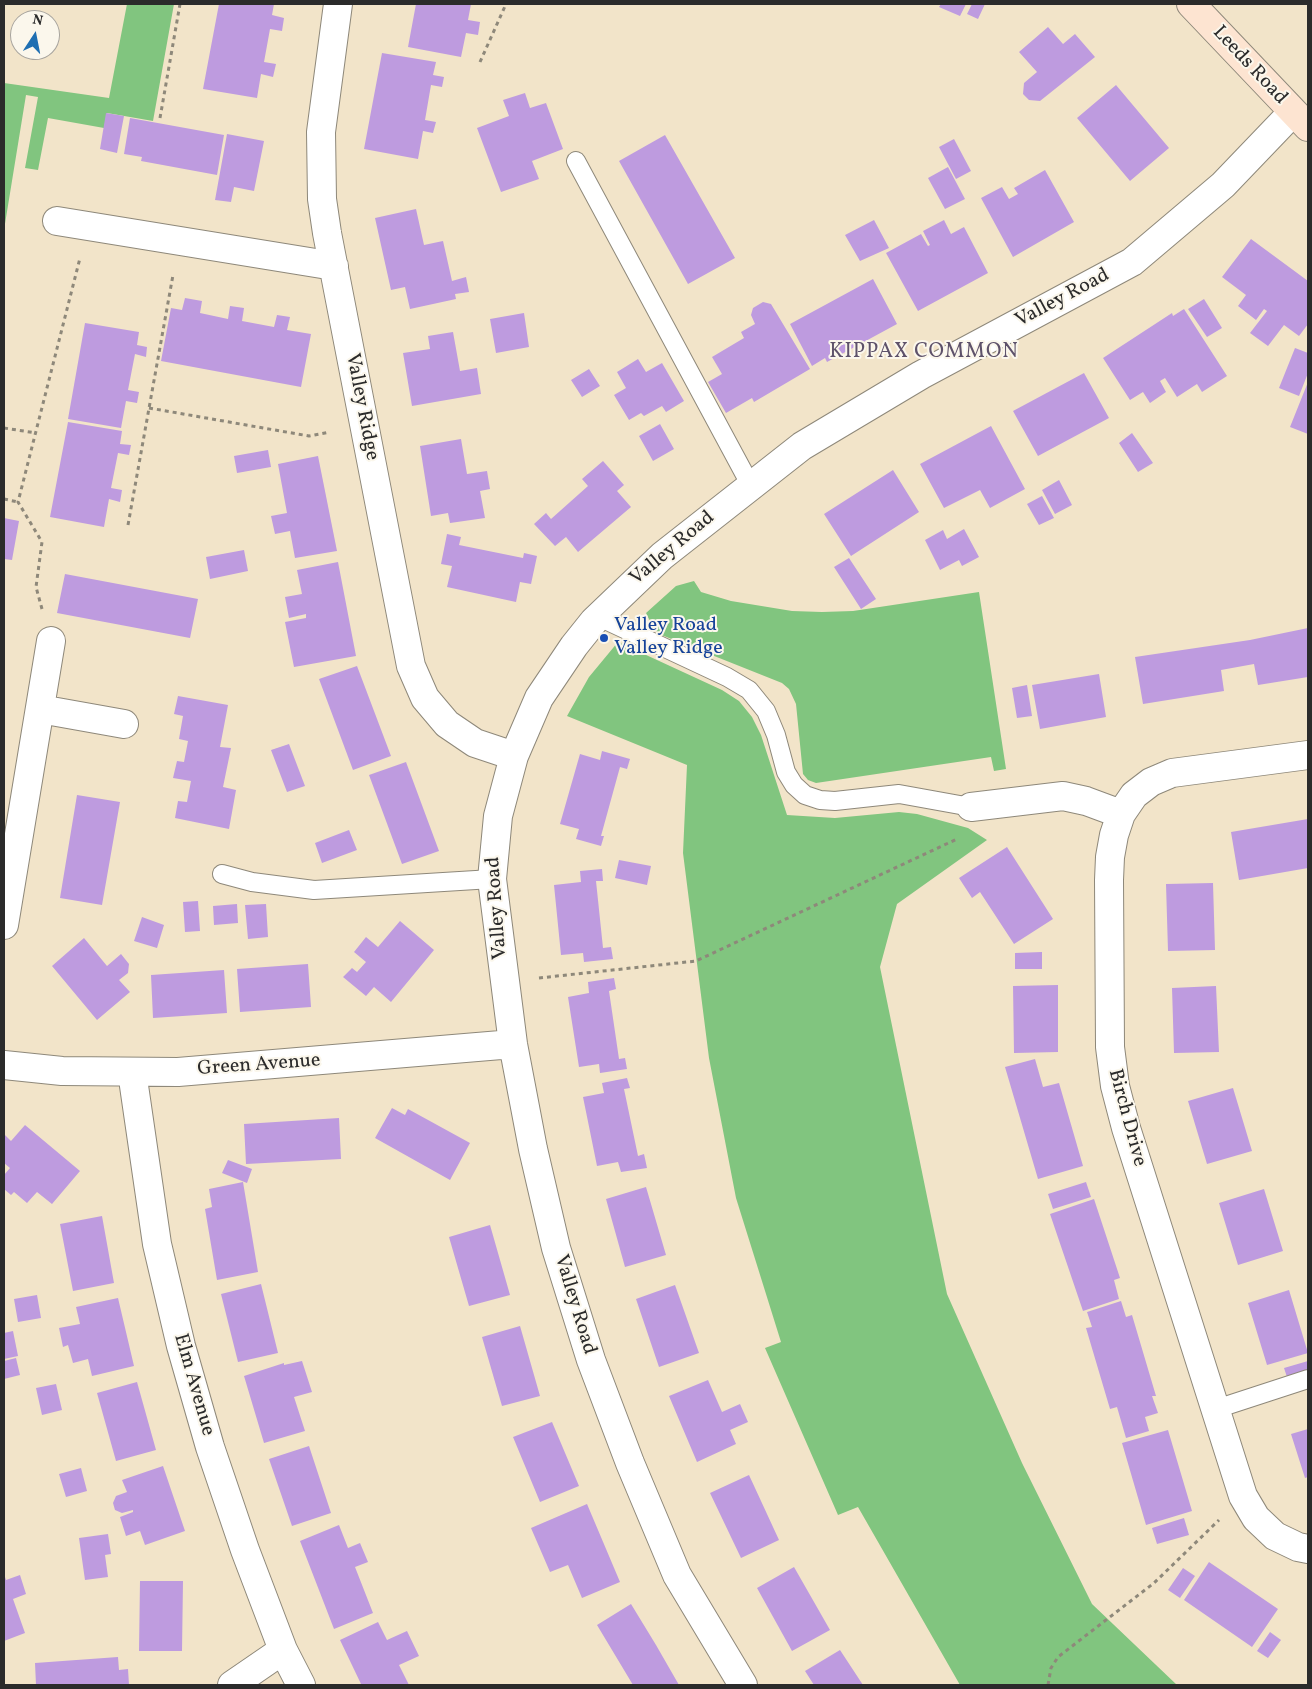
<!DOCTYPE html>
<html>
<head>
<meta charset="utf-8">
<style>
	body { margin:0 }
	#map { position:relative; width:1312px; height:1689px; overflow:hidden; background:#f2e4c9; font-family:Vollkorn,serif }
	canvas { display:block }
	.frame { position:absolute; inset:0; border:5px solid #2b2b2b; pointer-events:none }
	.north { position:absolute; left:10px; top:10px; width:50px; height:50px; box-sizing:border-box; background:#fbf7ec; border:1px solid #a8a59f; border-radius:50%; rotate:11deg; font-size:14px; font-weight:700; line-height:20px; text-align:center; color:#2b2b2b }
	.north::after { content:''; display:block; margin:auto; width:18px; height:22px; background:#1f6fb2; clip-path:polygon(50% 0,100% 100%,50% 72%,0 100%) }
</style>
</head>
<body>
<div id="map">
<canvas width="1312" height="1689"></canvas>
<div class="frame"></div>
<div class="north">N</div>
</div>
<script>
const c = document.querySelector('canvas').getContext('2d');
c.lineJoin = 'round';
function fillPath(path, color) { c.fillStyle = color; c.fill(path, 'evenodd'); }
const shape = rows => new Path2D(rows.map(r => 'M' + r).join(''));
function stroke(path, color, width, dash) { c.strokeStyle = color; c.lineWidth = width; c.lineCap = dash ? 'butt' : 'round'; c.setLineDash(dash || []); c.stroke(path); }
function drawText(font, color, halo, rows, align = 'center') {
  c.font = font + ' Vollkorn,serif'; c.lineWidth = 4; c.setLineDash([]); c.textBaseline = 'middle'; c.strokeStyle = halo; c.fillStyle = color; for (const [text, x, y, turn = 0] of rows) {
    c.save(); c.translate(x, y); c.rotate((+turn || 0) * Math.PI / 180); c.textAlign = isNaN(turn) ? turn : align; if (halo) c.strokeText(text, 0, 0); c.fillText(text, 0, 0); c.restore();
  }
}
const green = shape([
	[127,4,174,4,153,121,107,113,104,128,48,118,38,170,25,168,38,97,26,95,4,230,4,83,109,98],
	[694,581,701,592,731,601,792,611,822,612,853,611,979,592,1006,769,994,771,991,757,816,783,808,780,803,774,796,704,789,689,782,683,659,634,653,627,646,613,676,586],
	[618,642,722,690,739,701,752,717,761,735,787,815,835,818,899,812,917,814,968,828,987,840,897,904,880,967,947,1294,1022,1463,1092,1604,1177,1685,960,1685,858,1507,838,1515,765,1348,781,1342,736,1198,709,1058,683,853,687,765,567,716,589,677]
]);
const building = shape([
	[219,4,274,4,272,15,284,18,282,31,270,29,264,62,276,64,273,77,261,74,257,98,203,89],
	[416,4,471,4,468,20,480,22,478,35,466,33,461,57,408,47],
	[941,4,966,4,960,16,939,7],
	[972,4,985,4,978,19,967,14],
	[1048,27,1063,44,1075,34,1095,57,1040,101,1029,100,1023,94,1024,83,1037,72,1019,52],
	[382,53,436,62,433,75,444,77,442,87,431,85,425,120,436,122,433,133,423,131,418,159,364,149],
	[1116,85,1169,148,1130,181,1077,118],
	[525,93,530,108,546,103,563,149,532,161,539,179,501,192,477,128,509,116,503,100],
	[106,113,124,116,117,153,100,149],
	[130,118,224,135,217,175,141,161,142,157,124,154],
	[227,134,264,141,254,191,234,187,231,202,215,200],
	[665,135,735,258,688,284,619,161],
	[954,139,971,171,956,179,939,147],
	[948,167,965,199,945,209,928,178],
	[1045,170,1074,222,1013,257,981,198,1002,187,1009,199,1018,194,1014,188],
	[416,209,424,245,443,241,452,281,466,277,469,292,455,294,456,299,410,309,405,287,391,290,375,218],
	[874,220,889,248,860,261,845,235],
	[944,220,951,234,964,227,988,273,918,311,886,253,921,234,928,246,930,245,923,231],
	[1251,239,1308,281,1308,324,1299,336,1284,325,1268,346,1250,333,1267,311,1264,309,1256,320,1238,306,1246,295,1222,277],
	[873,279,897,324,827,362,825,358,812,366,790,324],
	[185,298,202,301,200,313,228,319,230,306,244,308,242,321,274,327,277,315,290,317,287,330,311,334,301,387,161,361,171,308,182,310],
	[1204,299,1222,328,1207,337,1188,309],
	[763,302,771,304,810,369,754,402,752,398,726,413,708,382,722,374,712,357,744,338,741,332,755,324,751,315,753,308],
	[1184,309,1227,376,1202,392,1197,384,1177,397,1165,378,1160,381,1166,392,1150,403,1143,392,1130,400,1103,358,1172,313,1173,316],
	[524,313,529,347,496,353,490,319],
	[85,323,139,332,137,345,147,347,146,357,135,354,128,390,139,392,137,403,126,401,121,428,68,419],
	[453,332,460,371,477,368,481,394,412,406,403,353,430,349,428,336],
	[1295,348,1308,353,1308,373,1299,396,1279,388],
	[638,359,646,372,662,363,684,401,666,412,662,406,644,416,641,413,629,420,614,395,626,388,617,372],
	[589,369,600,386,582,397,571,380],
	[1084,373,1109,418,1038,456,1013,411],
	[1308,382,1308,434,1290,427],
	[68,422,122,431,120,444,131,445,129,455,118,453,111,488,122,490,120,502,109,499,104,527,50,517],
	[660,424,674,449,653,461,639,436],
	[991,426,1025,489,990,508,980,490,944,508,920,464],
	[1132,433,1153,463,1138,472,1119,443],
	[461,439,467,474,487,471,490,489,480,491,485,518,450,523,448,513,431,516,420,446],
	[268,450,271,467,237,473,234,456],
	[318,456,337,551,295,558,290,531,275,534,271,516,287,513,278,464],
	[603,461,624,485,617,491,631,507,578,552,566,537,555,546,534,524,546,513,551,519,588,486,582,479],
	[893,470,919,512,851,556,824,514],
	[1059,480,1072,505,1055,514,1042,490],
	[1042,496,1054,518,1039,525,1027,504],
	[4,518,19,521,12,560,4,559],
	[964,529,979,557,962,566,959,560,940,570,925,540,943,530,947,539],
	[447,534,461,537,459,545,523,558,524,553,537,556,531,584,520,582,516,602,447,587,452,566,441,564],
	[244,550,248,571,210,579,206,557],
	[849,558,876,599,861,609,834,567],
	[338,562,356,656,294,667,285,622,306,618,306,614,289,618,285,597,302,594,297,570],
	[65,574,198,599,190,638,57,613],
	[1308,628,1308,677,1258,685,1254,664,1221,670,1224,691,1143,704,1135,657,1250,640],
	[357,666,391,756,353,770,319,679],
	[1099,674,1106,717,1040,729,1032,685],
	[1027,685,1032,716,1017,718,1012,688],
	[178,696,228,705,220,747,231,748,223,787,236,790,229,829,175,818,178,801,187,802,191,781,173,778,177,761,184,762,188,741,179,739,183,716,174,714],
	[289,744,305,786,287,792,271,750],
	[602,751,630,759,627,769,620,767,601,836,604,836,601,846,576,839,579,829,560,824,580,754,600,760],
	[406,762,439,851,402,864,369,775],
	[77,795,120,802,102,905,60,898],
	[1308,819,1308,868,1239,880,1231,832],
	[349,830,357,850,322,863,315,843],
	[1007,847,1053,919,1014,944,980,892,972,898,959,878],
	[619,860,651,866,647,885,615,878],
	[602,869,603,881,596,881,603,948,611,947,613,959,584,962,583,953,561,955,554,885,581,882,580,871],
	[1213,883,1215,950,1168,951,1166,884],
	[198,901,200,931,185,932,183,902],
	[237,904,238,923,214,925,213,906],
	[266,904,268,937,248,939,245,905],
	[142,917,164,925,157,948,134,941],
	[400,921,434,950,391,1002,374,987,366,996,343,977,352,968,357,972,366,962,354,952,366,937,378,947],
	[84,938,107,966,121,954,129,964,128,973,119,980,130,992,97,1020,52,966],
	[1042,952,1042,969,1015,969,1015,953],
	[308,964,311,1007,240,1012,237,969],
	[224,970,227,1013,153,1018,151,975],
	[614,978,616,989,609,991,619,1059,625,1058,627,1069,600,1073,599,1064,579,1067,568,997,589,993,588,982],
	[1058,985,1058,1052,1014,1053,1013,986],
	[1216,986,1219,1052,1174,1053,1172,988],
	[1035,1059,1043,1087,1059,1083,1083,1166,1038,1179,1005,1067],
	[627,1078,630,1088,624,1089,638,1156,644,1154,647,1168,621,1172,618,1162,597,1166,583,1097,604,1093,602,1083],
	[1233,1088,1252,1151,1207,1164,1188,1101],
	[392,1108,405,1115,408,1109,470,1143,450,1180,375,1138],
	[339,1118,341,1159,246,1164,244,1124],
	[25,1125,80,1171,52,1204,37,1192,27,1203,14,1192,11,1195,4,1189,4,1175,10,1168,4,1163,4,1134,11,1141],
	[228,1160,252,1169,247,1183,222,1173],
	[243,1182,258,1272,217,1280,205,1209,212,1207,209,1189],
	[1086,1182,1091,1197,1053,1209,1048,1194],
	[646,1187,666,1255,625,1267,606,1199],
	[1264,1189,1283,1251,1238,1265,1219,1203],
	[1094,1199,1120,1278,1114,1280,1119,1299,1083,1311,1050,1214],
	[102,1216,114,1283,73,1291,60,1224],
	[490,1225,510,1295,469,1306,449,1237],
	[261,1284,278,1353,238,1362,221,1294],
	[675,1285,699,1353,659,1367,636,1299],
	[1289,1290,1308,1353,1267,1365,1248,1303],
	[37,1295,41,1318,18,1322,14,1299],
	[118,1298,134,1366,92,1376,88,1359,73,1363,68,1345,63,1347,59,1328,80,1324,76,1307],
	[1121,1301,1126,1317,1132,1315,1156,1396,1152,1396,1158,1413,1145,1417,1149,1431,1126,1438,1117,1407,1110,1409,1086,1328,1092,1327,1087,1312],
	[520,1326,540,1396,502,1406,482,1337],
	[13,1331,18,1356,4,1359,4,1333],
	[16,1358,20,1375,4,1379,4,1361],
	[302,1361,312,1392,294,1397,305,1431,264,1443,244,1376,284,1363,284,1365],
	[1308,1361,1308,1374,1288,1380,1284,1368],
	[708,1380,722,1412,740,1404,748,1422,730,1430,736,1444,697,1462,669,1396],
	[137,1382,156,1450,116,1461,97,1393],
	[56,1384,62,1410,42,1415,36,1388],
	[552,1422,579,1486,540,1502,513,1437],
	[1308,1429,1308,1477,1305,1478,1291,1434],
	[1168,1430,1192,1511,1146,1525,1122,1443],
	[309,1446,331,1513,292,1526,269,1459],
	[163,1466,185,1531,145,1545,140,1531,126,1536,120,1517,133,1512,133,1510,122,1513,115,1510,113,1503,116,1496,127,1492,122,1480],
	[81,1468,87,1491,66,1497,59,1474],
	[749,1475,779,1540,741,1558,710,1493],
	[587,1504,620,1582,582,1598,568,1565,550,1572,531,1528],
	[1184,1518,1189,1535,1157,1544,1152,1528],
	[339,1525,348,1548,360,1543,368,1562,355,1567,373,1613,334,1629,300,1541],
	[108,1534,111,1554,105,1555,108,1577,85,1580,79,1538],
	[1209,1562,1278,1609,1252,1647,1184,1600],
	[794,1567,830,1630,792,1651,757,1588],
	[1183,1568,1195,1576,1180,1598,1168,1590],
	[4,1574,6,1580,20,1575,26,1594,13,1599,25,1633,4,1641],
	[140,1581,183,1581,182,1651,139,1651],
	[631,1604,656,1645,679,1685,633,1685,597,1625],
	[378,1622,387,1640,407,1631,419,1656,399,1665,409,1685,361,1684,340,1640],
	[1270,1632,1281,1640,1268,1658,1257,1651],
	[840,1650,863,1685,814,1685,805,1671],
	[118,1657,119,1670,128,1669,129,1685,36,1685,35,1663]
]);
const path = shape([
	[480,62,506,4],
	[160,118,180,4],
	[149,408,309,436,330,432],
	[4,428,36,433],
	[4,499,18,502],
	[128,525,173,275],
	[42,609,36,587,42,542,18,502,80,258],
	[539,978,696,961,957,839],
	[1048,1685,1051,1668,1058,1657,1154,1583,1219,1520]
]);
const lane = shape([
	[576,161,751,486],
	[599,617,727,677,749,690,766,711,776,735,786,772,794,785,805,795,820,800,835,801,899,794,971,807],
	[222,874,252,882,314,890,492,879],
	[1216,1409,1308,1379]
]);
const street = shape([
	[338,4,321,132,322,199,327,233,411,666,425,698,447,724,475,743,514,756],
	[57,221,334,266],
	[40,709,124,724],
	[1308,755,1172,773,1151,782,1134,795,1121,814,1114,835,1110,857,1109,880,1110,1047,1115,1086,1126,1128,1243,1496,1256,1518,1275,1536,1298,1547,1308,1549],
	[971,807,1063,796,1086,801,1121,814],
	[4,925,51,641],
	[4,1065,62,1071,178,1072,513,1044],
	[132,1072,157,1244,181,1346,210,1447,245,1550,283,1650,301,1685],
	[232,1685,283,1650],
	[743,1685,677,1575,630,1463,591,1360,556,1248,533,1149,513,1044,492,879,498,816,514,756,539,698,574,646,594,621,662,556,802,446,921,375,1132,262,1223,185,1292,113]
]);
const secondary = shape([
	[1191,4,1308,127]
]);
const markers = [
	[604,638,5,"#1a4fb4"]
];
const streetNames = [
	["Leeds Road",1249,66,47],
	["Valley Road",1063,299,-28],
	["Valley Ridge",361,407,79],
	["Valley Road",673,549,-40],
	["Valley Road",498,908,-94],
	["Green Avenue",259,1066,-4],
	["Birch Drive",1126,1118,75],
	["Valley Road",574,1305,73],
	["Elm Avenue",193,1385,74]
];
const transitNames = [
	["Valley Road",614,626],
	["Valley Ridge",614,649]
];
const neighbourhoodNames = [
	["KIPPAX COMMON",924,353]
];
fillPath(green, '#81c57f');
fillPath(building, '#be9bdf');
stroke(lane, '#8e887a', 20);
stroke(street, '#8e887a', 30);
stroke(secondary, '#8e887a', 30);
stroke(path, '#8e887a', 3, [4, 4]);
stroke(lane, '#fff', 18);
stroke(street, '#fff', 28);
stroke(secondary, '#fde4d1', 28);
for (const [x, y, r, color] of markers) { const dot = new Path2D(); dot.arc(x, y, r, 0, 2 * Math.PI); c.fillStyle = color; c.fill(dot); stroke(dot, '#fbf7ec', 2); }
drawText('20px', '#2b2b2b', '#fbf7ec', streetNames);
drawText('20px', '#164399', '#fbf7ec', transitNames, 'left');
c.letterSpacing = '1px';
drawText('21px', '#5e526a', '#fbf7ec', neighbourhoodNames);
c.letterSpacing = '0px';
</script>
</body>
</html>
